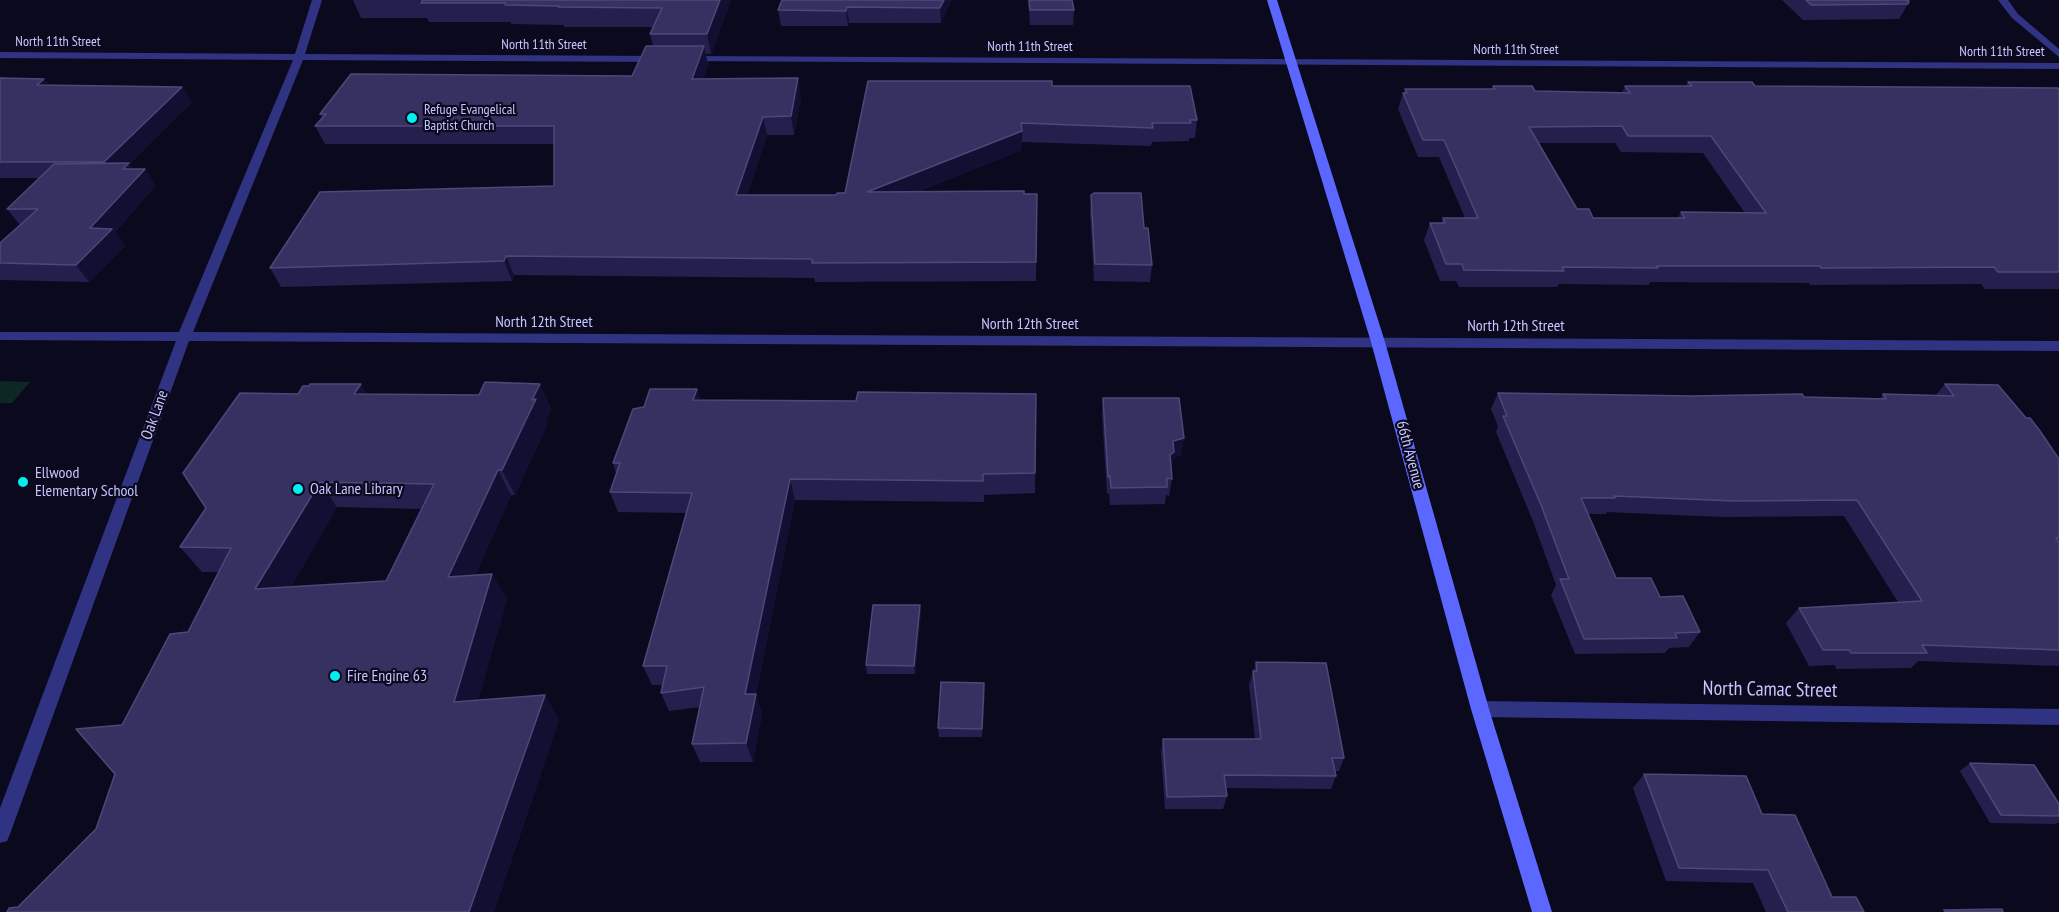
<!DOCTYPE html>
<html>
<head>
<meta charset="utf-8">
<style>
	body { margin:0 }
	canvas { display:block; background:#0b091d }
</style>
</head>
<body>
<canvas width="2059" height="912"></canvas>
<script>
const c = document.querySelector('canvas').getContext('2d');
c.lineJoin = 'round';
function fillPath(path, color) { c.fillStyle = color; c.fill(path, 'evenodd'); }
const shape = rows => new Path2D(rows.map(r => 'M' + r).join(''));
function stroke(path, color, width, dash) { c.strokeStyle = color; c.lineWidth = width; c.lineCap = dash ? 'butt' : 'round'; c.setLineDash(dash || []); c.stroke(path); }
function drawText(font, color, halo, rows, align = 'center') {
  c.font = font + ' "PT Sans Narrow",sans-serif'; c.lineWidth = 4.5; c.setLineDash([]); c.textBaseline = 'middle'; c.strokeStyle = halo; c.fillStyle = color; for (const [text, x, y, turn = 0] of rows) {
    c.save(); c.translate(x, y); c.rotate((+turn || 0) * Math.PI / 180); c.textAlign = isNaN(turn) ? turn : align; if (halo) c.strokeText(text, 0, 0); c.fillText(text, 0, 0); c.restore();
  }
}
const green = shape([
	[0,381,30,382,12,403,0,403]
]);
const street = shape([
	[312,0,322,0,305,54,658,56,663,59,658,62,303,60,193,332,2059,341,2059,351,189,341,10,834,7,841,0,843,0,808,176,341,0,340,0,332,179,332,293,60,0,58,0,52,295,54,312,0],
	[1998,0,2008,0,2018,14,2059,49,2059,57,2012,18,1998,0],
	[688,56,2059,63,2059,69,684,61,683,59,688,56],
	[1480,701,2059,709,2059,725,1480,717,1474,715,1471,709,1474,703,1480,701]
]);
const secondary = shape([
	[1267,0,1277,0,1385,342,1489,709,1552,912,1532,912,1471,709,1371,342,1267,0]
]);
const wall = shape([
	[353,0,731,0,711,54,705,54,708,64,703,79,801,97,794,135,767,135,747,195,836,195,845,193,1052,86,1197,120,1195,138,1189,138,1189,141,1152,142,1151,146,1022,142,1022,150,917,192,1037,194,1036,281,815,282,814,278,514,275,512,281,281,287,270,268,554,186,554,144,325,144,315,126,322,118,320,114,632,76,653,46,650,34,653,27,564,27,564,25,511,24,511,22,429,22,427,18,361,18],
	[782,0,951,0,941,23,849,23,848,26,781,26,778,10],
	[1028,0,1072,0,1074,10,1073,25,1030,25],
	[1782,0,1905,0,1908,4,1899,19,1803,20],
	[0,78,44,79,49,85,192,102,129,164,132,169,156,185,115,232,125,246,89,282,0,280,0,243,20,225,7,209,39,178,0,178],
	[1688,82,1755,86,2059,89,2059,289,1985,289,1981,284,1810,285,1809,283,1650,282,1649,285,1559,284,1557,287,1459,287,1456,281,1440,281,1424,240,1430,223,1441,223,1443,218,1465,218,1439,157,1418,157,1398,109,1403,93,1404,93,1405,89,1492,89,1493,86,1535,91,1622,93,1625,86,1686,86],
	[1539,143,1615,143,1621,152,1703,153,1745,213,1681,212,1678,218,1593,218,1577,209],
	[1091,195,1152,265,1150,282,1094,281,1090,212],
	[361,384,366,394,479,395,540,384,551,409,546,421,547,425,515,495,511,495,475,576,507,599,478,700,559,719,494,912,7,912,18,907,96,829,115,774,122,725,188,632,218,572,202,572,180,547,298,394],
	[337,507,421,509,386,581,291,587],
	[1945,384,2059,459,2059,666,1918,661,1911,668,1836,669,1835,665,1809,666,1786,623,1799,608,1898,602,1844,516,1723,517,1607,512,1606,514,1588,514,1616,578,1660,597,1700,632,1689,647,1669,648,1665,653,1575,654,1551,595,1556,585,1533,521,1496,432,1498,426,1491,409,1498,393,1880,399,1883,394,1935,396],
	[697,389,700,400,856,401,1036,394,1035,493,984,495,984,502,795,500,756,694,762,713,753,762,700,762,692,744,700,707,669,711,661,693,662,685,652,685,643,666,686,513,618,512,610,492,616,473,613,463,644,407],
	[1103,398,1184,438,1181,455,1173,458,1171,470,1172,479,1169,496,1166,495,1165,504,1110,505,1109,493,1107,494,1102,415],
	[920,605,921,614,915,674,867,674,866,665],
	[1256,662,1344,758,1339,771,1335,771,1336,776,1331,789,1226,788,1227,796,1223,809,1165,809,1161,752,1163,739,1255,739,1249,685],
	[985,691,982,737,939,737,938,728],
	[1970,763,2059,804,2059,822,2056,824,1990,823,1960,771],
	[1644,774,1762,814,1832,897,1864,912,1766,912,1753,883,1666,881,1633,788]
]);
const shadedWall = shape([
	[720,0,731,0,711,54,707,34],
	[944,0,951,0,941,23,940,8],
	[847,7,849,23,848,26,846,11],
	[704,46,708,64,696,97,692,79],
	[798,78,801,97,794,135,791,116],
	[44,79,55,94,37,85],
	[182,87,192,102,129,164,138,176,145,169,156,185,115,232,125,246,89,282,76,265,90,228,115,178,104,162],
	[763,117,767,135,741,214,736,195],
	[1022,131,1022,150,869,211,867,192],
	[506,256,514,275,512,281,504,261],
	[361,384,376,410,354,394],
	[540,384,551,409,546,421,547,425,515,495,502,470],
	[697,389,703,410,693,400],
	[1184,438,1181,455,1173,458,1172,469,1167,473,1173,441],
	[498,470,511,495,464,602,448,577],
	[790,479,795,500,752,713,745,694],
	[320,482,337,507,276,614,255,589],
	[492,574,507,599,471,726,454,702],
	[920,605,921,614,915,674,914,666],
	[984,683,985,691,982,737,982,729],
	[756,694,762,713,753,762,746,743],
	[545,695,559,719,494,912,469,912]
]);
const building = shape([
	[423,0,720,0,707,34,650,34,662,8,558,7,559,6,505,5,506,3,421,3,423,0],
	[782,0,944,0,940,8,847,7,846,11,778,10,782,0],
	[1029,0,1072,0,1074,10,1030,10,1029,0],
	[1806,0,1905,0,1909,1,1908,4,1811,5,1806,0],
	[646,46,704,46,692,79,798,78,791,116,763,117,736,195,836,195,837,193,845,193,868,81,1052,81,1052,86,1190,86,1197,120,1190,120,1191,123,1152,123,1153,128,1021,123,1022,131,867,192,1024,191,1024,194,1037,194,1036,262,812,263,812,259,506,256,504,261,270,268,320,192,554,186,554,126,315,126,326,114,320,114,351,74,632,76,646,46],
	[0,78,44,79,37,85,182,87,104,162,0,162,0,78],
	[1688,82,1752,82,1755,86,2058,88,2059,89,2059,272,1998,272,1994,267,1821,268,1820,266,1656,266,1658,268,1562,267,1564,271,1464,270,1462,264,1446,264,1430,223,1445,223,1443,218,1478,218,1444,140,1423,140,1403,93,1407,93,1405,89,1495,89,1493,86,1532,86,1535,91,1630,93,1625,86,1692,86,1688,82],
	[1622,126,1628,136,1711,136,1766,213,1681,212,1685,218,1593,218,1589,209,1577,209,1529,127,1622,126],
	[129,163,123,169,145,169,90,228,112,229,76,265,0,263,0,243,38,209,7,209,54,164,129,163],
	[1094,193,1141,193,1144,228,1148,228,1152,265,1095,264,1091,195,1094,193],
	[485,382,540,384,532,400,536,399,502,470,498,470,448,577,492,574,454,702,545,695,469,912,7,912,9,908,18,907,96,829,115,774,76,729,122,725,170,634,188,632,231,548,180,547,206,508,183,473,240,393,298,394,303,386,309,386,310,384,361,384,354,394,479,395,485,382],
	[320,482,434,484,386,581,255,589,320,482],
	[1945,384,1998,385,2026,418,2030,418,2040,431,2059,459,2059,538,2056,538,2059,543,2059,650,1922,645,1927,653,1851,653,1849,650,1823,650,1799,608,1922,601,1857,500,1734,501,1614,496,1615,498,1581,498,1616,578,1651,578,1660,597,1683,596,1700,632,1675,633,1677,638,1584,639,1560,579,1569,579,1541,505,1503,416,1507,416,1498,393,1692,396,1802,394,1804,397,1886,399,1883,394,1954,396,1945,384],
	[650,389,697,389,693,400,856,401,858,392,1036,394,1035,473,983,474,983,481,790,479,745,694,756,694,746,743,692,744,704,687,661,693,667,666,643,666,692,493,610,492,620,463,613,463,633,409,644,407,650,389],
	[1103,398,1179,398,1184,438,1173,441,1174,452,1170,455,1172,479,1167,478,1167,487,1111,488,1110,476,1108,477,1103,398],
	[873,605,920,605,914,666,866,665,873,605],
	[1256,662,1326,663,1344,758,1332,758,1336,776,1224,775,1227,796,1167,797,1163,739,1261,739,1253,671,1257,671,1256,662],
	[941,682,984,683,982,729,938,728,941,682],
	[1970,763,2034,765,2059,804,2059,816,2001,815,1970,763],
	[1644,774,1746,776,1762,814,1795,815,1832,897,1856,897,1864,912,1788,912,1768,870,1679,868,1644,774],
	[2002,909,2003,912,1945,912,1944,910,2002,909]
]);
const markers = [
	[412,118,6,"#00eff0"],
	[23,482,6,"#00eff0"],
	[298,489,6,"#00eff0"],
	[335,676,6,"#00eff0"]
];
const farStreetnames = [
	["North 11th Street",58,42],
	["North 11th Street",544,45],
	["North 11th Street",1030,47],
	["North 11th Street",1516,50],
	["North 11th Street",2002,52]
];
const farPoinames = [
	["Refuge Evangelical",424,110],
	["Baptist Church",424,126]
];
const streetNames = [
	["North 12th Street",544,322],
	["North 12th Street",1030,324],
	["North 12th Street",1516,326],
	["Oak Lane",155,415,-70],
	["66th Avenue",1410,455,75]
];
const poiNames = [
	["Ellwood",35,473],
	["Elementary School",35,491],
	["Oak Lane Library",310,489],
	["Fire Engine 63",347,676]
];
const nearStreetnames = [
	["North Camac Street",1770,690,1]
];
fillPath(green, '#0c2724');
fillPath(street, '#2f3381');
fillPath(secondary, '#5c67ff');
fillPath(wall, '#241f4d');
fillPath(shadedWall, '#130f32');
fillPath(building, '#363160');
stroke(building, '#4c4879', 1.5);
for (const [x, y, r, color] of markers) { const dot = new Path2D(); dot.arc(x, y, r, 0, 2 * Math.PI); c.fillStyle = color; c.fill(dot); stroke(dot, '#0b091d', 2); }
drawText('14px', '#c6c5ff', '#0b091d', farStreetnames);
drawText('14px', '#c6c5ff', '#0b091d', farPoinames, 'left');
drawText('16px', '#c6c5ff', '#0b091d', streetNames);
drawText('16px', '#c6c5ff', '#0b091d', poiNames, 'left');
drawText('20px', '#c6c5ff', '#0b091d', nearStreetnames);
</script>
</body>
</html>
